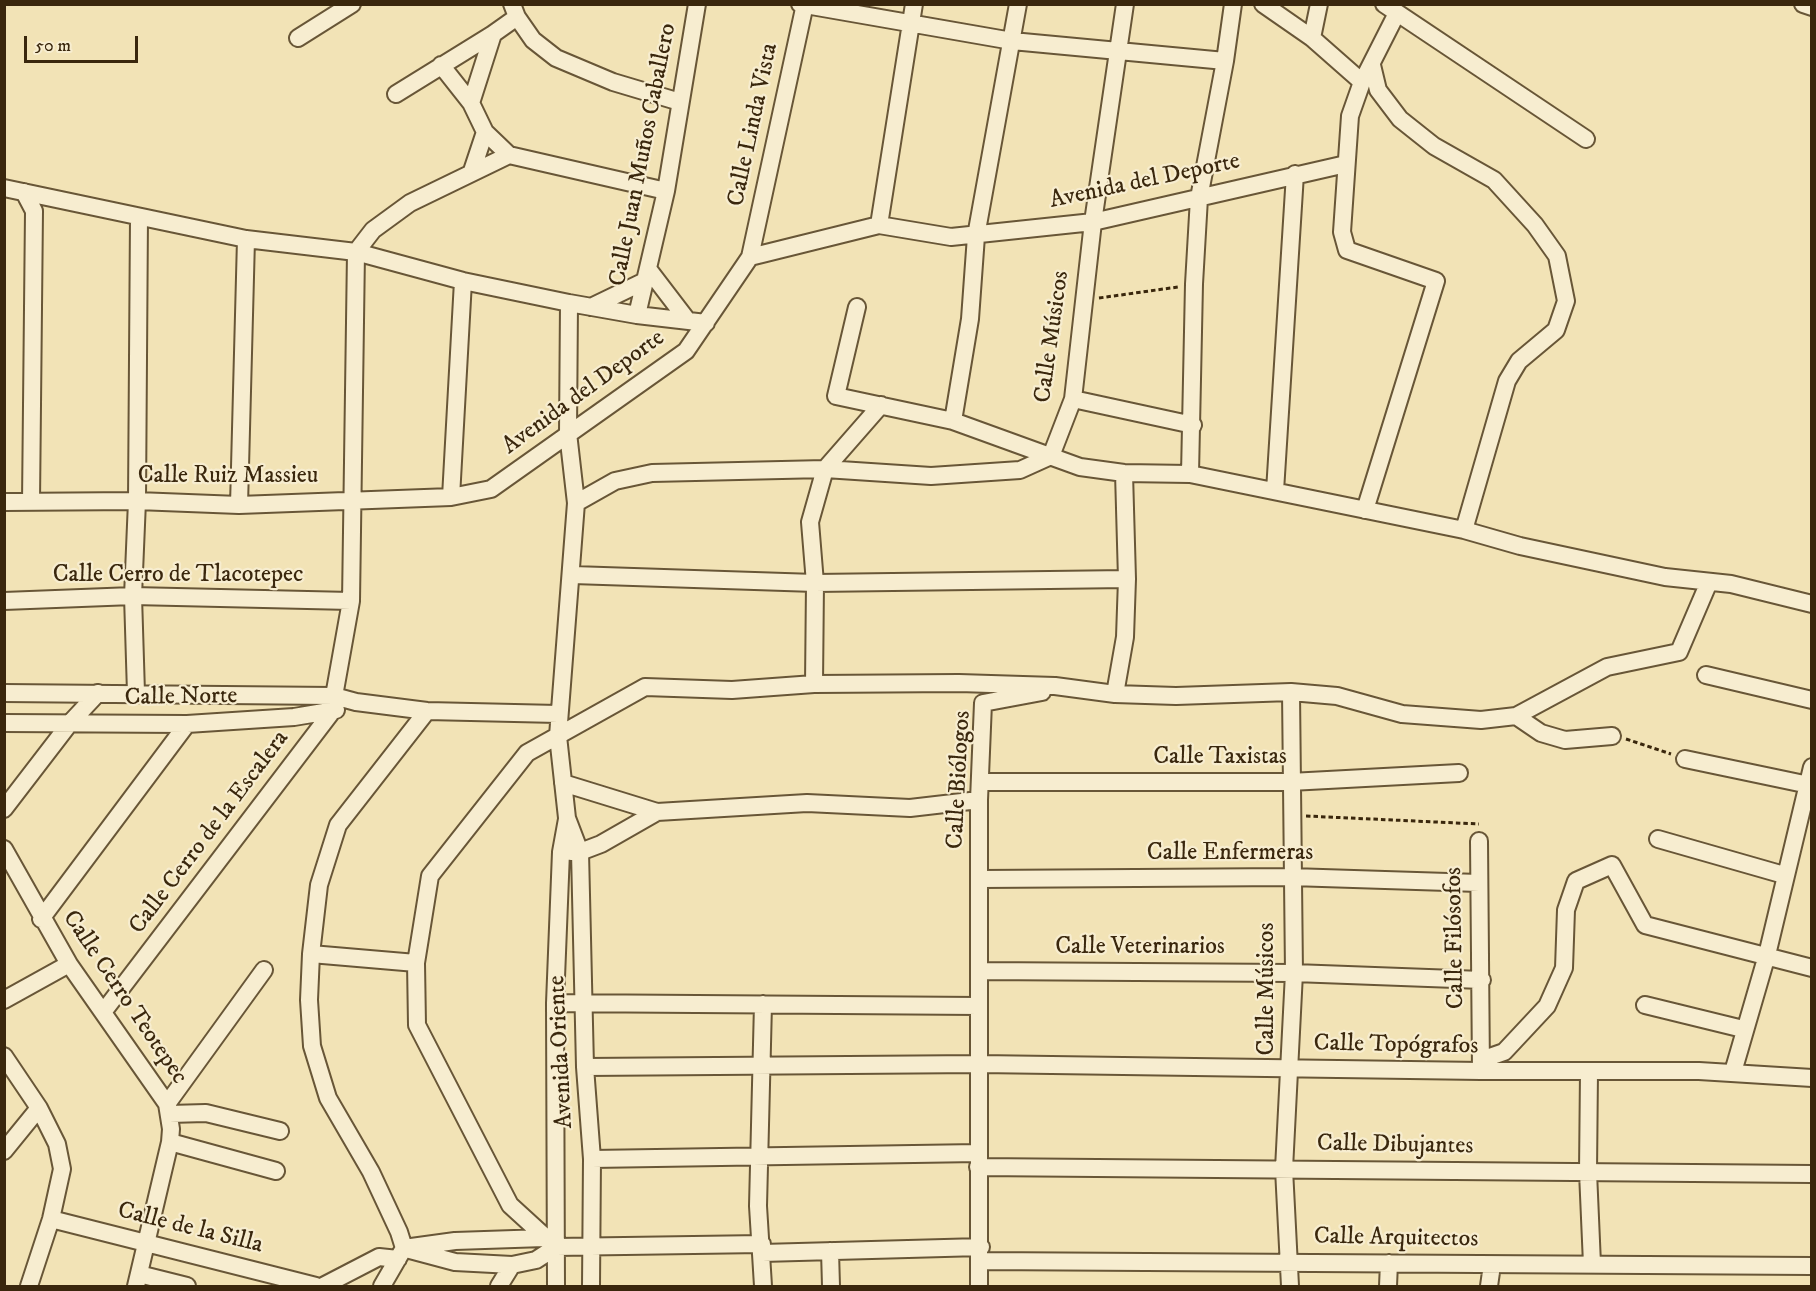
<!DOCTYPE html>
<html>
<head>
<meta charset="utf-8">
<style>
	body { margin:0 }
	#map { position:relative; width:1816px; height:1291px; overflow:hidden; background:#f2e3b6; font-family:"IM FELL DW Pica",serif }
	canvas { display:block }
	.frame { position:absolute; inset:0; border:6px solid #3a270d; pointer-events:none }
	.scale { position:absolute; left:24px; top:36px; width:114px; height:27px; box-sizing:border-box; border:3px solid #3a270d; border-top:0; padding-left:8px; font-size:18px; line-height:21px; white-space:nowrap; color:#3a270d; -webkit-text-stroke:4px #f7edd0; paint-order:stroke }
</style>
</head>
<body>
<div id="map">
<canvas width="1816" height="1291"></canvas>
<div class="frame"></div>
<div class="scale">50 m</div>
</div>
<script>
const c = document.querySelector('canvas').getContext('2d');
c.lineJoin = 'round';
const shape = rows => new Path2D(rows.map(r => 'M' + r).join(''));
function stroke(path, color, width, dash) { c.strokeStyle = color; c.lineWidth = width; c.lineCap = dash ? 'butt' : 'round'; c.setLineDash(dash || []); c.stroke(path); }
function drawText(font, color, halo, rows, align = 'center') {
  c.font = font + ' "IM FELL DW Pica",serif'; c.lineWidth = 4.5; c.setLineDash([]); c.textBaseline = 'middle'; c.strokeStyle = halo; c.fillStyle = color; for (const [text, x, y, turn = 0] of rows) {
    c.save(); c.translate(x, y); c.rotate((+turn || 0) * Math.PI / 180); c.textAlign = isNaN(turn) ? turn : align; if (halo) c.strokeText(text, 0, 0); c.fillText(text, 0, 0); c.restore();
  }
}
const path = shape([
	[1099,298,1178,287],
	[1626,739,1671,754],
	[1306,816,1479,824]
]);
const minor = shape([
	[512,4,517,17,533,40,556,58,613,82,680,102],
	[800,4,1012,41,1225,61],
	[1263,4,1312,38,1362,82],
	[1384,4,1586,139],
	[1803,4,1812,7],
	[298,38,352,4],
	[1312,38,1319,4],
	[441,65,471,103,485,132,509,155,666,191],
	[1372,65,1378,90,1400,119,1434,146,1494,180,1535,225,1557,256,1566,301,1556,330,1519,361,1507,381,1464,530],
	[396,94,493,34],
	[471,103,493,34,517,17],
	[472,171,485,132],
	[4,188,246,239,356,252,463,281,569,303,637,315,706,323],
	[24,192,34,211,31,502],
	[879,225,914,4],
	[750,257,805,4],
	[649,270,688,321],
	[569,303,568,433,576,503,558,736,567,818,580,852,585,1067,592,1159,591,1286],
	[591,307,647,280],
	[857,307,836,396,953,421,1080,467,1124,473,1190,474,1464,530,1520,546,1665,577,1731,584,1812,604],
	[637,315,666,191,697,4],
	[1073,399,1193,425],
	[953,421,970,319,976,236,1018,4],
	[1190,474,1194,284,1199,198,1225,61,1233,4],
	[1275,491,1295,174],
	[451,497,463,281],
	[4,502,137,501,239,505,451,497,491,489,686,351,750,257,879,225,951,237,1093,222,1346,164],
	[576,503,615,481,652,473,825,469,931,476,1020,470,1051,456,1073,399,1093,222,1125,4],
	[239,505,246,239],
	[1365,510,1436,281,1347,250,1342,232,1350,116,1362,82,1396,15],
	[573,575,815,583,1127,579],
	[4,601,133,596,351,601],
	[1706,675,1812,700],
	[814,684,815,583,810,522,825,469,881,405],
	[4,693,334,696,356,702,427,711,558,714],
	[136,693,133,596,137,501,139,217],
	[1115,694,1125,637,1127,579,1124,473],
	[1516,716,1541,733,1565,740,1612,736],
	[4,723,187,724,294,717,336,710],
	[1685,759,1809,785],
	[981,782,1290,782,1459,773],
	[563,783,657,812,807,803,910,808,979,800],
	[4,809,70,723,98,693],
	[1658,839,1784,875],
	[1479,841,1481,1071],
	[4,849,69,964,167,1104,171,1129,170,1142,136,1286],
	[571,852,580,852,601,844,657,812],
	[981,879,1291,877,1479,883],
	[41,919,187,724],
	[311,954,416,963],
	[979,971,1294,973,1482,980],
	[4,1000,69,964],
	[555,1003,979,1006],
	[763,1004,758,1206,763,1286],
	[1645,1005,1743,1029],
	[104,1011,331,713,351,601,356,252,373,230,410,203,509,155],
	[4,1056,39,1108,57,1144,62,1169,51,1219,29,1286],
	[1481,1060,1504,1052,1547,1006,1564,968,1566,910,1576,881,1612,865,1645,925,1812,968],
	[585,1067,980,1064,1481,1071,1699,1071,1812,1078],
	[1589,1072,1588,1172,1592,1264],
	[1733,1072,1767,955,1812,767],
	[167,1104,264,970],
	[169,1114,206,1113,280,1131],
	[170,1142,276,1171],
	[4,1151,39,1108],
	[592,1159,978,1153],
	[978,1167,1812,1174],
	[51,1219,316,1286],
	[556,1247,510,1205,417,1025,416,963,430,876,527,753,645,687,732,690,814,684,959,683,1055,686,1115,694,1176,696,1291,692,1337,696,1402,714,1481,720,1516,716,1607,667,1679,652,1709,582],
	[556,1247,762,1244],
	[404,1248,455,1241,544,1238],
	[410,1250,455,1262,512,1265],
	[830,1251,831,1286],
	[762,1253,981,1247],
	[980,1261,1812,1266],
	[139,1274,187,1286],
	[323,1286,379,1257,398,1259],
	[382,1286,404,1248,399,1232,371,1172,328,1098,312,1046,309,1000,311,954,319,885,338,825,427,711],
	[499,1286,512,1265,536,1260,556,1247],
	[556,1286,555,1003,561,852,567,819],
	[979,1286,979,800,983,703,1042,692],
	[1290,1286,1284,1169,1294,973,1291,692],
	[1388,1286,1389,1263],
	[1489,1286,1492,1265]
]);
const streetNames = [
	["Calle Linda Vista",754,125,-78],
	["Calle Juan Muños Caballero",644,155,-79],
	["Avenida del Deporte",1145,182,-12],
	["Calle Músicos",1053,337,-82],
	["Avenida del Deporte",584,393,-36],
	["Calle Ruiz Massieu",228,477],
	["Calle Cerro de Tlacotepec",178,576],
	["Calle Norte",181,698,-1],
	["Calle Taxistas",1220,758],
	["Calle Biólogos",960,780,-87],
	["Calle Cerro de la Escalera",210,833,-53],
	["Calle Enfermeras",1230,854],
	["Calle Filósofos",1456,938,-91],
	["Calle Veterinarios",1140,948],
	["Calle Músicos",1268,989,-90],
	["Calle Cerro Teotepec",124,998,56],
	["Calle Topógrafos",1396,1046,1],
	["Avenida Oriente",562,1052,-93],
	["Calle Dibujantes",1395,1146,1],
	["Calle de la Silla",190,1229,14],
	["Calle Arquitectos",1396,1239,1]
];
stroke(minor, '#685637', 20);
stroke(path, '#3a270d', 3, [4.5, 3]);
stroke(minor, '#f7edd0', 16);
drawText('24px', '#3a270d', '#f7edd0', streetNames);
</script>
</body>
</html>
